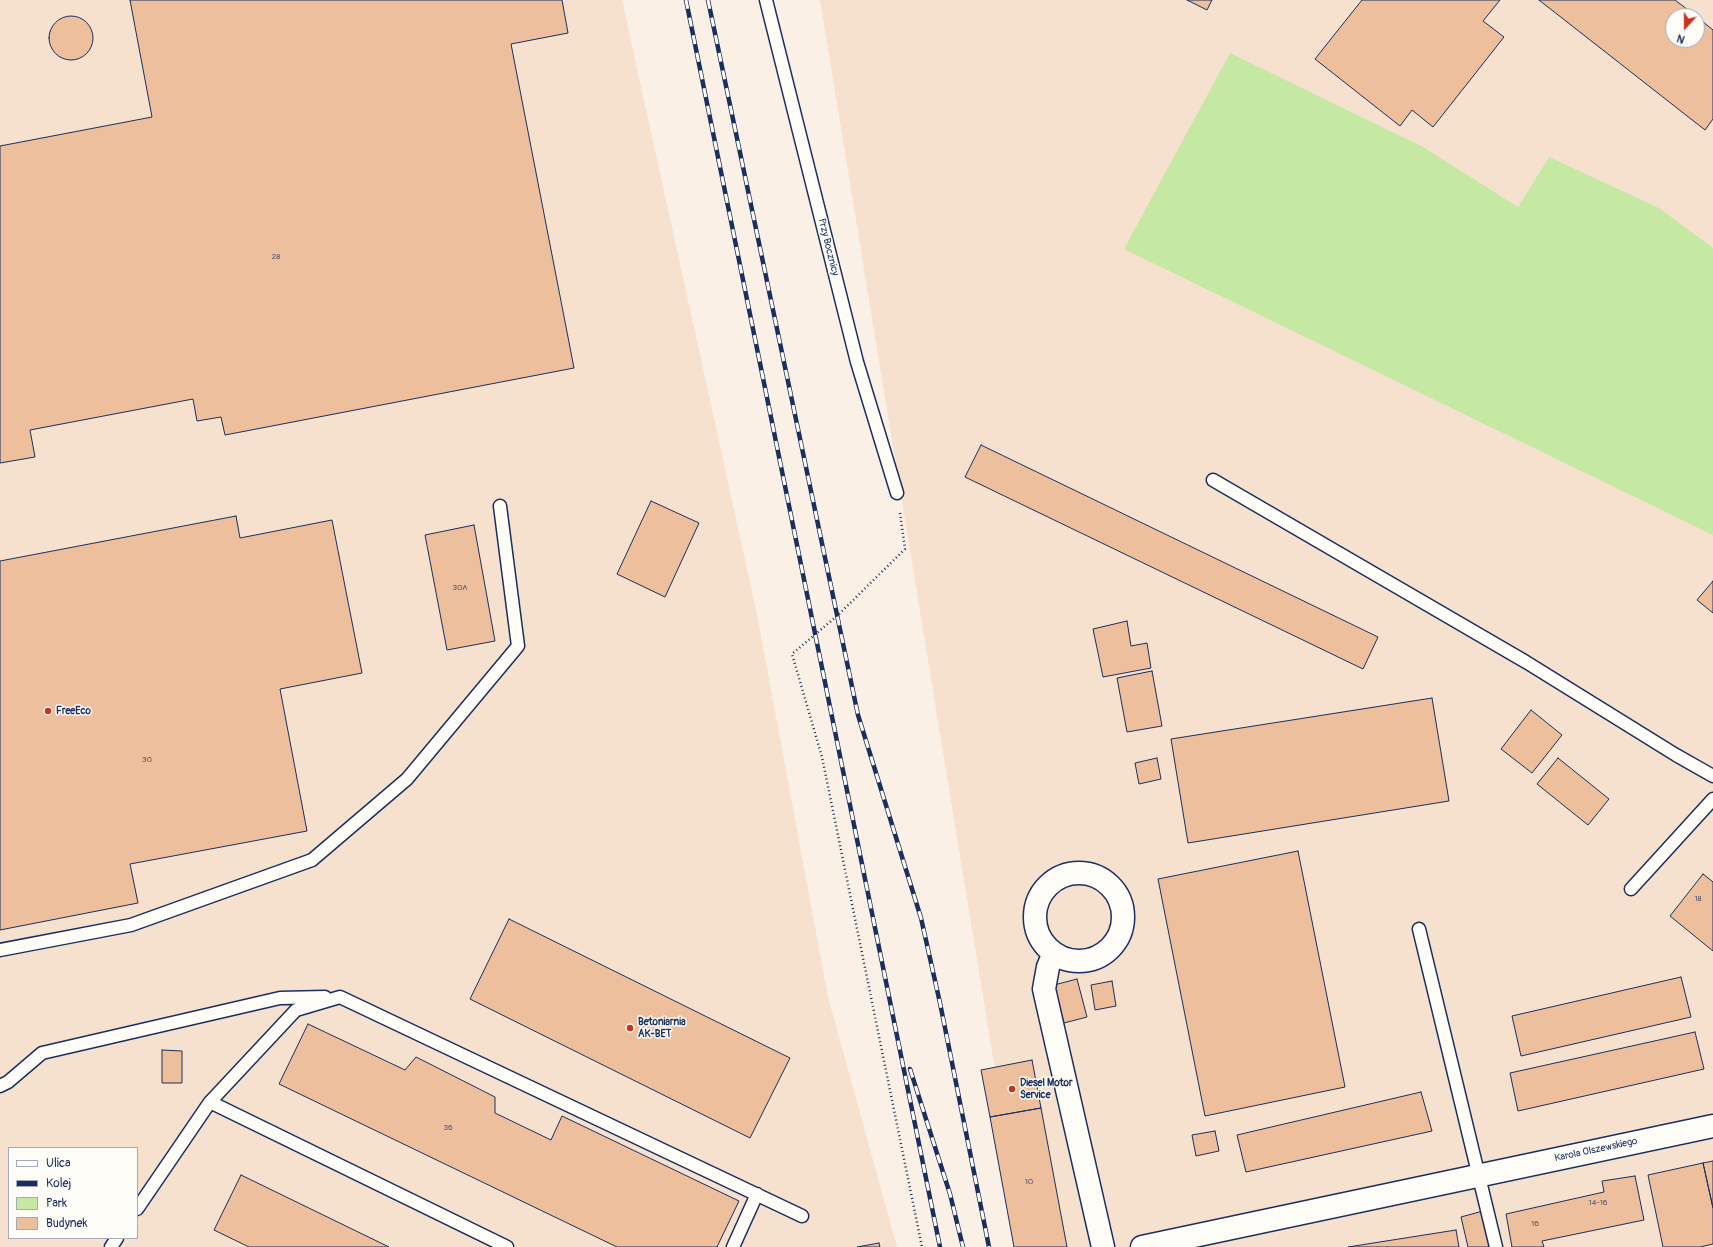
<!DOCTYPE html>
<html>
<head>
<meta charset="utf-8">
<style>
	body { margin:0 }
	#map { position:relative; width:1713px; height:1247px; overflow:hidden; background:#faf0e5; font-family:Pangolin,sans-serif }
	canvas { display:block }
	.legend { position:absolute; left:8px; top:1147px; width:130px; height:92px; box-sizing:border-box; background:#fdfcf7; border:1px solid #a3aaba; margin:0; padding:5px 7px; list-style:none; font-size:12px; color:#1b2f5e }
	.legend li { display:flex; align-items:center; gap:8px; height:20px }
	.legend b { width:20px; border:1px solid #a3aaba }
	.north { position:absolute; left:1665px; top:8px; width:40px; height:40px; box-sizing:border-box; background:#fdfcf7; border:1px solid #a3aaba; border-radius:50%; rotate:201deg; font-size:11px; font-weight:700; line-height:16px; text-align:center; color:#1b2f5e }
	.north::after { content:''; display:block; margin:auto; width:14px; height:18px; background:#c8321e; clip-path:polygon(50% 0,100% 100%,50% 72%,0 100%) }
</style>
</head>
<body>
<div id="map">
<canvas width="1713" height="1247"></canvas>
<ul class="legend">
<li><b style="height:5px;background:#fdfcf7"></b>Ulica</li>
<li><b style="height:5px;background:#1b2f5e"></b>Kolej</li>
<li><b style="height:11px;background:#c5e9a3"></b>Park</li>
<li><b style="height:11px;background:#edbf9d"></b>Budynek</li>
</ul>
<div class="north">N</div>
</div>
<script>
const c = document.querySelector('canvas').getContext('2d');
c.lineJoin = 'round';
function fillPath(path, color) { c.fillStyle = color; c.fill(path, 'evenodd'); }
const shape = rows => new Path2D(rows.map(r => 'M' + r).join(''));
function stroke(path, color, width, dash) { c.strokeStyle = color; c.lineWidth = width; c.lineCap = dash ? 'butt' : 'round'; c.setLineDash(dash || []); c.stroke(path); }
function drawText(font, color, halo, rows, align = 'center') {
  c.font = font + ' Pangolin,sans-serif'; c.lineWidth = 3; c.setLineDash([]); c.textBaseline = 'middle'; c.strokeStyle = halo; c.fillStyle = color; for (const [text, x, y, turn = 0] of rows) {
    c.save(); c.translate(x, y); c.rotate((+turn || 0) * Math.PI / 180); c.textAlign = isNaN(turn) ? turn : align; if (halo) c.strokeText(text, 0, 0); c.fillText(text, 0, 0); c.restore();
  }
}
const built = shape([
	[0,0,622,0,757,614,828,997,897,1247,0,1247],
	[9,1148,137,1148,137,1238,9,1238],
	[820,0,1713,0,1713,1247,1024,1247],
	[1673,16,1697,16,1697,40,1673,40]
]);
const green = shape([
	[1230,53,1423,147,1518,207,1549,157,1659,208,1713,248,1713,535,1124,249]
]);
const building = shape([
	[130,0,562,0,568,33,511,44,574,368,225,435,221,417,197,421,193,399,30,430,35,457,0,463,0,146,152,117,130,0],
	[1187,0,1212,0,1207,10,1187,0],
	[1362,0,1500,0,1483,21,1504,37,1433,127,1412,110,1400,126,1315,59,1362,0],
	[1539,0,1675,0,1696,16,1673,16,1673,40,1697,40,1697,17,1713,30,1713,119,1705,130,1539,0],
	'49 38a22 22 0 1 1 44 0a22 22 0 1 1-44 0Z',
	[981,445,1378,637,1363,669,965,477,981,445],
	[651,501,699,523,665,597,617,574,651,501],
	[236,516,240,538,332,520,362,673,280,689,307,831,130,864,138,903,0,930,0,561,236,516],
	[474,525,495,641,447,650,425,535,474,525],
	[1713,581,1713,613,1697,600,1713,581],
	[1127,621,1131,646,1147,643,1151,668,1103,677,1093,629,1127,621],
	[1152,671,1162,726,1127,732,1117,678,1152,671],
	[1432,698,1449,801,1188,843,1171,739,1432,698],
	[1531,710,1562,735,1532,773,1501,749,1531,710],
	[1157,758,1161,779,1139,784,1135,763,1157,758],
	[1558,758,1609,799,1588,825,1537,784,1558,758],
	[1298,851,1345,1087,1205,1116,1158,879,1298,851],
	[1703,874,1713,882,1713,951,1670,916,1703,874],
	[509,919,790,1058,750,1138,470,999,509,919],
	[1681,977,1691,1017,1521,1056,1512,1016,1681,977],
	[1077,979,1087,1017,1064,1023,1054,985,1077,979],
	[1112,981,1116,1006,1095,1010,1091,985,1112,981],
	[308,1024,405,1070,416,1057,495,1097,495,1113,551,1140,562,1116,739,1201,717,1247,617,1247,279,1084,308,1024],
	[1695,1032,1704,1069,1518,1111,1510,1073,1695,1032],
	[162,1050,182,1051,182,1083,162,1083,162,1050],
	[1032,1060,1041,1108,990,1117,981,1070,1032,1060],
	[1421,1092,1432,1131,1246,1172,1237,1135,1421,1092],
	[1041,1108,1067,1247,1014,1247,990,1117,1041,1108],
	[1215,1131,1219,1151,1196,1156,1192,1135,1215,1131],
	[1713,1161,1713,1208,1703,1163,1713,1161],
	[1703,1163,1713,1208,1713,1244,1700,1247,1663,1247,1648,1175,1703,1163],
	[241,1175,389,1247,249,1247,214,1230,241,1175],
	[1635,1176,1644,1220,1542,1241,1544,1247,1512,1247,1506,1214,1604,1192,1602,1181,1635,1176],
	[1483,1211,1491,1247,1468,1247,1461,1217,1483,1211],
	[1456,1230,1459,1247,1348,1247,1456,1230],
	[879,1243,880,1247,857,1247,879,1243]
]);
const path = shape([
	[900,513,905,549,837,616,792,654,822,757,922,1247]
]);
const service = shape([
	[766,0,857,362,897,493],
	[1213,480,1526,662,1676,755,1713,776],
	[1631,889,1713,799],
	[1419,929,1496,1247],
	[0,950,131,925,312,860,407,779,518,646,500,506],
	[0,1086,8,1082,42,1053,280,998,325,997],
	[210,1102,296,1010,340,997,802,1216],
	[137,1209,210,1102,507,1247],
	[111,1247,117,1238],
	[733,1247,757,1194]
]);
const minor = shape([
	'1035 917a44 44 0 1 1 88 0a44 44 0 1 1-88 0Z',
	[1054,953,1048,967,1044,989,1103,1247],
	[1142,1247,1713,1126]
]);
const rail = shape([
	[686,0,940,1247],
	[708,0,858,715,921,918,940,1003,989,1247],
	[910,1069,950,1194,963,1247]
]);
const markers = [
	[48,711,4,"#c8321e"],
	[630,1028,4,"#c8321e"],
	[1012,1089,4,"#c8321e"]
];
const numberNames = [
	["28",276,257],
	["30A",460,588],
	["30",147,760],
	["18",1698,899],
	["36",448,1128],
	["10",1029,1182],
	["14-16",1598,1203],
	["16",1535,1224]
];
const streetNames = [
	["Przy Bocznicy",828,247,76],
	["Karola Olszewskiego",1596,1150,-12]
];
const poiNames = [
	["FreeEco",56,711],
	["Betoniarnia",638,1022],
	["AK-BET",638,1034],
	["Diesel Motor",1020,1083],
	["Service",1020,1095]
];
fillPath(built, '#f6e1cf');
fillPath(green, '#c5e9a3');
fillPath(building, '#edbf9d');
stroke(building, '#1b2f5e', 1);
stroke(service, '#1b2f5e', 15);
stroke(minor, '#1b2f5e', 25);
stroke(path, '#1b2f5e', 2.5, [1, 3]);
stroke(service, '#fdfcf7', 12);
stroke(minor, '#fdfcf7', 22);
stroke(rail, '#1b2f5e', 4.5);
stroke(rail, '#fdfcf7', 3, [9]);
for (const [x, y, r, color] of markers) { const dot = new Path2D(); dot.arc(x, y, r, 0, 2 * Math.PI); c.fillStyle = color; c.fill(dot); stroke(dot, '#fdfcf7', 1.5); }
drawText('8px', '#50536e', null, numberNames);
drawText('10px', '#1b2f5e', '#fdfcf7', streetNames);
drawText('bold 10px', '#1b2f5e', '#fdfcf7', poiNames, 'left');
</script>
</body>
</html>
